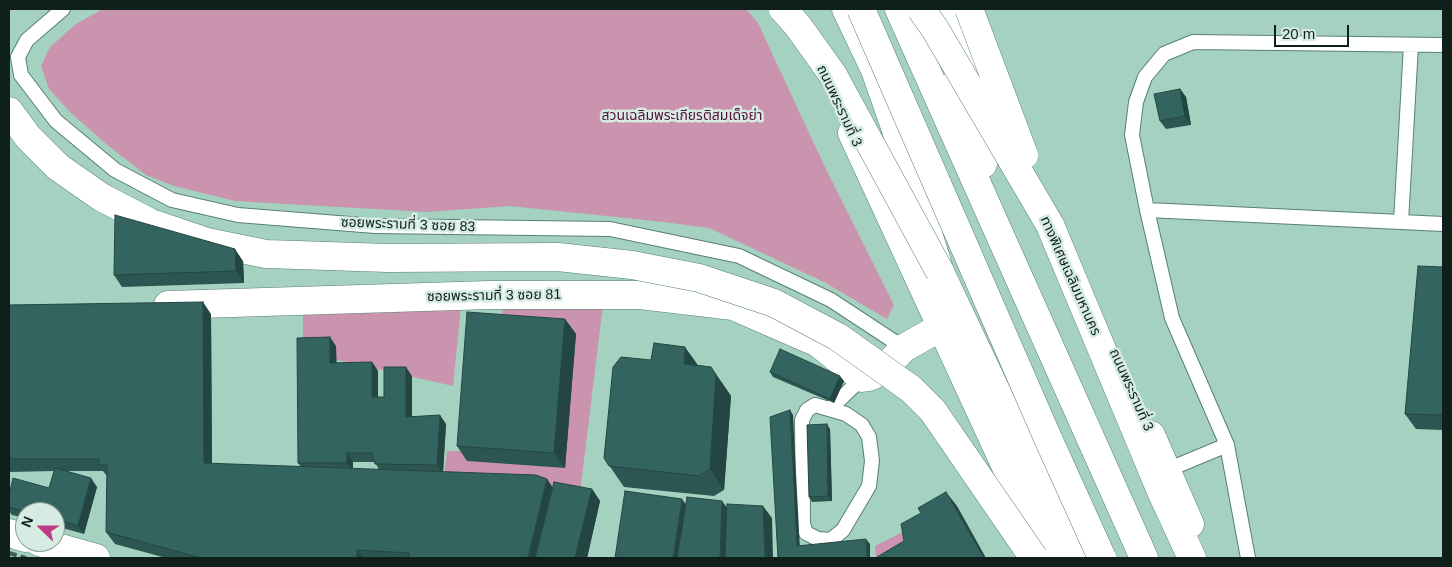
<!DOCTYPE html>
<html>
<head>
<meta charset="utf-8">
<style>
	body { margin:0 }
	#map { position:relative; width:1452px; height:567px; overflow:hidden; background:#a5d1c0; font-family:Arial,sans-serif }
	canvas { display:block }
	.frame { position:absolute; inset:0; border:10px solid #0f201a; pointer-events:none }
	.north { position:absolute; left:15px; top:502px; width:50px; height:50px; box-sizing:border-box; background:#d6ece3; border:1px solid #869a93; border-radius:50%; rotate:292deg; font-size:14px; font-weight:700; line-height:20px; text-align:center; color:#0f201a }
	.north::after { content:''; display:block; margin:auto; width:18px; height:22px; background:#bb3a84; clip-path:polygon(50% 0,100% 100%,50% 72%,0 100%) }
	.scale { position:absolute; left:1274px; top:25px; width:75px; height:22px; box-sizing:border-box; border:2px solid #0f201a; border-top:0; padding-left:6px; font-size:15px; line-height:18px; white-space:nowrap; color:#0f201a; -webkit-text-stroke:4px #d6ece3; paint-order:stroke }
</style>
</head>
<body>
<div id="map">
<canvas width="1452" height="567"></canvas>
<div class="frame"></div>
<div class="north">N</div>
<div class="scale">20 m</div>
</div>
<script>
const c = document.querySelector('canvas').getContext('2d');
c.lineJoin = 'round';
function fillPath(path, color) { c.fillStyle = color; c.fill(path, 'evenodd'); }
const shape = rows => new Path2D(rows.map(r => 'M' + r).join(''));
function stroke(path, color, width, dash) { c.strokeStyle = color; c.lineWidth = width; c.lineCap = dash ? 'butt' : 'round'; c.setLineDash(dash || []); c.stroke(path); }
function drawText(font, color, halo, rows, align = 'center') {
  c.font = font + ' Arial,"Noto Sans Thai",sans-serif'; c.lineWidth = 5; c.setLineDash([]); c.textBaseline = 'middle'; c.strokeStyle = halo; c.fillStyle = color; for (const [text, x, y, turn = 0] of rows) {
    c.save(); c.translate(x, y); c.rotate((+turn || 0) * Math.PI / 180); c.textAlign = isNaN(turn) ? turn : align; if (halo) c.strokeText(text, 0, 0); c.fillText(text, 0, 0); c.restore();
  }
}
const green = shape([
	[103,9,746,9,758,23,824,165,894,305,887,319,824,282,709,228,664,222,510,206,426,212,235,201,174,186,146,175,106,144,70,112,49,89,41,66,50,47,76,24],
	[603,305,580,493,444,478,447,451,478,451,503,307],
	[461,307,453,386,303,352,303,311],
	[921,523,934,558,876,558,875,546]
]);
const lane = shape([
	[63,9,27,40,18,57,21,75,56,121,115,170,172,200,238,215,375,226,610,229,739,256,831,300,904,348],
	[1147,210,1443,224],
	[1401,222,1411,45],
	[815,405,846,414,862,425,869,437,872,461,869,486,843,530,831,540,818,539,806,533,803,524,802,420,807,410,815,405],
	[830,409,862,378],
	[1167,470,1227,445],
	[1248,558,1227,445,1172,318,1147,210,1132,135,1136,102,1145,77,1164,54,1193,42,1443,45]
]);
const street = shape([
	[168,305,489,295,640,295,733,306,818,343,862,378,869,377,880,372,904,348,941,327],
	[9,533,25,538],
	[39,542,96,558]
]);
const primary = shape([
	[899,9,1144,558],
	[945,9,996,110],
	[958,78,983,164],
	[852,133,1048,558],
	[1151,435,1190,524]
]);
const highway = shape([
	[846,9,875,70,896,130,940,272,1039,482,1072,558],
	[9,111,28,137,58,167,101,197,151,223],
	[1050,225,1161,491,1192,558]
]);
const rail = shape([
	[9,553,26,558]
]);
const primaryBridge = shape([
	[861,9,1046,434,1102,558]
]);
const highwayBridge = shape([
	[783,9,798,26,833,75,940,272],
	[921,9,935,29,1050,225],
	[969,9,1024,155],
	[151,223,207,242,266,254,388,258,558,257,632,265,699,278,774,303,838,337,911,389,933,411,1034,558]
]);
const wall = shape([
	[1180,89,1186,97,1191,125,1166,129,1160,121],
	[243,261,244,283,122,287,114,275],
	[1443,267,1443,430,1416,429,1405,414],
	[9,305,211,314,212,464,301,467,298,463,336,346,336,363,372,362,378,371,378,397,384,397,412,376,412,417,446,424,443,472,547,479,552,487,592,489,600,501,587,558,166,558,115,544,106,532,107,476,103,471,65,471,97,487,84,534,55,526,55,512,25,512,25,518,12,515,9,511,9,495,49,488,54,471,9,472],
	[353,462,375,462,379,470,353,469],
	[565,319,576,334,565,468,467,461,457,446],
	[699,365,711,367,731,396,724,490,714,496,624,487,604,458],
	[770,372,844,381,834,403,773,377],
	[830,429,832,501,812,502,809,497]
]);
const shadedWall = shape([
	[1180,89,1186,97,1191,125,1185,116],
	[235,249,243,261,244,283,236,271],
	[203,302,211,314,212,475,204,463],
	[565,319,576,334,565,468,554,453],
	[330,337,336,346,337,371,330,363],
	[685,347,700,368,684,364],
	[372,362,378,371,378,405,372,397],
	[406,367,412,376,412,426,406,417],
	[711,367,731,396,724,490,710,469],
	[840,376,844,381,834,403,830,399],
	[790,410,793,415,800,550,797,546],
	[440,415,446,424,443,473,437,465],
	[827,424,830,429,832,501,828,496],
	[347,453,353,462,353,471,347,463],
	[91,478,97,487,84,534,78,526],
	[547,479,555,491,539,558,528,558],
	[592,489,600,501,587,558,575,558],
	[946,492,957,506,986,558,984,558],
	[682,499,691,512,684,558,673,558],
	[722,501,731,513,729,558,720,558],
	[763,506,772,518,773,558,765,558],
	[866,539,870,544,870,558,867,558],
	[357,550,363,558,357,558]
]);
const building = shape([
	[1180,89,1185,116,1160,121,1154,94,1180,89],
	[115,215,235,249,236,271,114,275,115,215],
	[1418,266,1443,267,1443,415,1405,414,1418,266],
	[203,302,204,463,536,475,547,479,528,558,409,558,409,553,357,550,357,558,201,558,106,532,107,465,99,465,99,459,9,459,9,305,203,302],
	[467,312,565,319,554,453,457,446,467,312],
	[330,337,330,363,372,362,372,397,384,397,384,367,406,367,406,417,440,415,437,465,375,464,372,453,347,453,347,463,298,463,297,338,330,337],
	[654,343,685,347,684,364,711,367,716,375,710,469,699,476,609,466,604,458,613,367,621,357,651,360,654,343],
	[780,349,840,376,830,399,770,372,780,349],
	[790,410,797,546,866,539,867,558,778,558,770,417,790,410],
	[827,424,828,496,809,497,807,425,827,424],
	[55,468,91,478,78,526,55,519,55,512,27,512,9,507,9,495,13,478,49,488,55,468],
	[554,482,592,489,575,558,535,558,554,482],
	[625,491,682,499,673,558,615,558,625,491],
	[946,492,984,558,878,558,877,557,904,541,901,524,921,513,918,508,946,492],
	[687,497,722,501,720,558,677,558,687,497],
	[727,504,763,506,765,558,725,558,727,504]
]);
const streetNames = [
	["ถนนพระรามที่ 3",839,106,65],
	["ซอยพระรามที่ 3 ซอย 83",408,225,2],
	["ทางพิเศษเฉลิมมหานคร",1070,276,66],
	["ซอยพระรามที่ 3 ซอย 81",494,296,-1],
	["ถนนพระรามที่ 3",1131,390,66]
];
const parkNames = [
	["สวนเฉลิมพระเกียรติสมเด็จย่า",682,116]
];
fillPath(green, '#cb94ae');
stroke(lane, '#578171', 16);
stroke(street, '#578171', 29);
stroke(primary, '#578171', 29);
stroke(highway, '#578171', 29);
stroke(lane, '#fff', 14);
stroke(street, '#fff', 28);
stroke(primary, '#fff', 28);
stroke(highway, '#fff', 28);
stroke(rail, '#445e55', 4, [8, 4]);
stroke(primaryBridge, '#578171', 29, []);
stroke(highwayBridge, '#578171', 29, []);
stroke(primaryBridge, '#fff', 28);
stroke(highwayBridge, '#fff', 28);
fillPath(wall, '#2d5653');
fillPath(shadedWall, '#244643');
fillPath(building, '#346460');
stroke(building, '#244643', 1);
drawText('14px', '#0f201a', '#d6ece3', streetNames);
drawText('14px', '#570f3a', '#d6ece3', parkNames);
</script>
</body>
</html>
